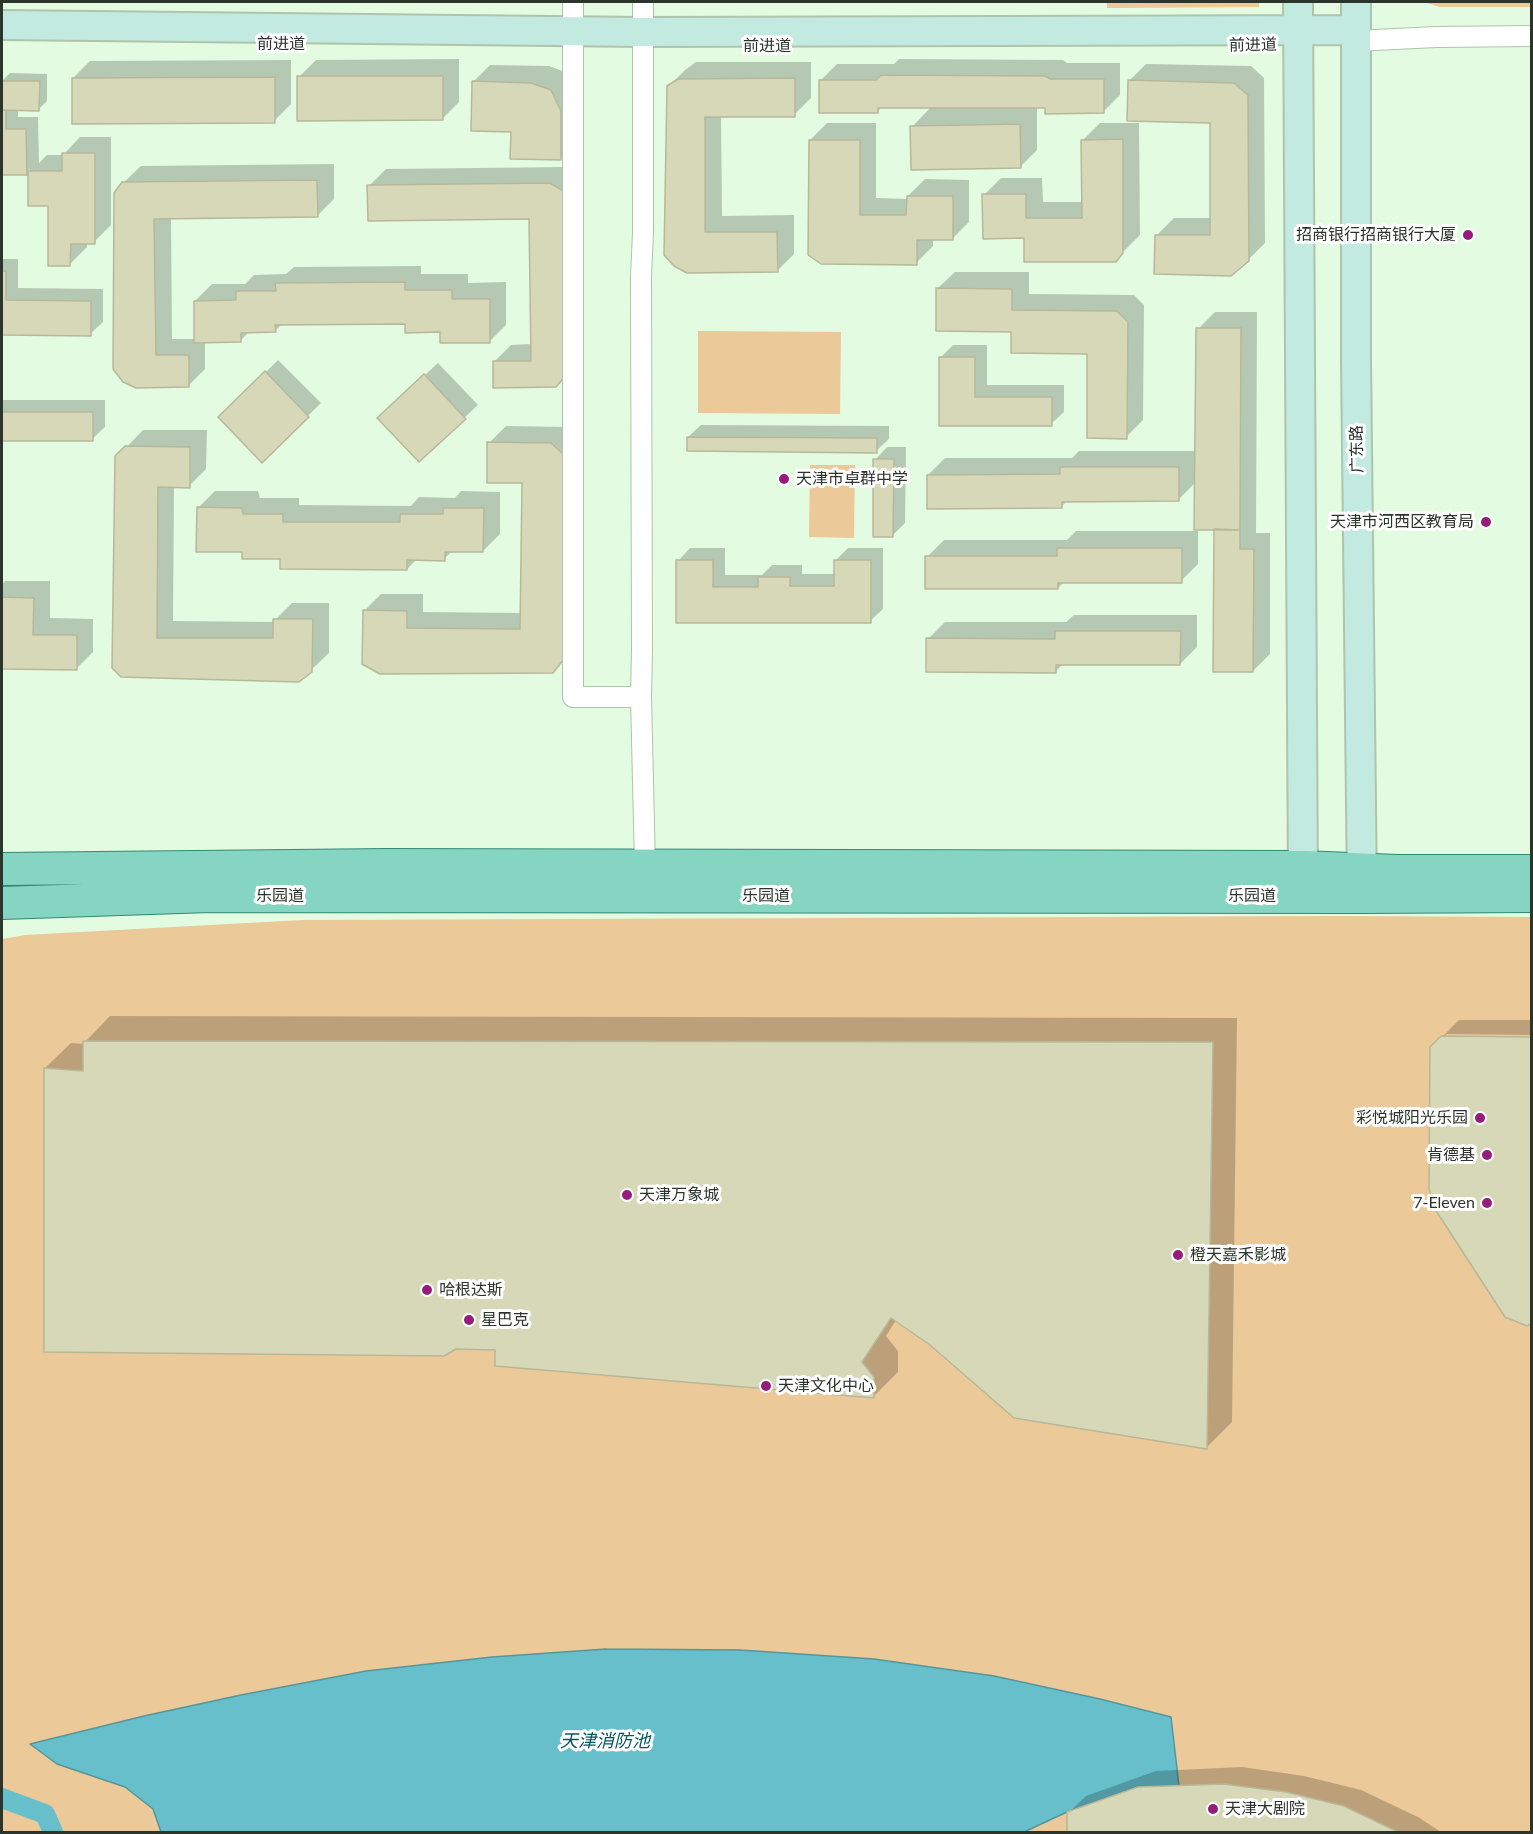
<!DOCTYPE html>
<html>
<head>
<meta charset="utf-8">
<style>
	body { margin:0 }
	#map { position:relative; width:1533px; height:1834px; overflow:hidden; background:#e3fbe0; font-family:Lato,sans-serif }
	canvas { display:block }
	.frame { position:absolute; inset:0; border:3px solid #2c352b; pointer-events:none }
</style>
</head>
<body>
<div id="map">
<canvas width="1533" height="1834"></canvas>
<div class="frame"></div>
</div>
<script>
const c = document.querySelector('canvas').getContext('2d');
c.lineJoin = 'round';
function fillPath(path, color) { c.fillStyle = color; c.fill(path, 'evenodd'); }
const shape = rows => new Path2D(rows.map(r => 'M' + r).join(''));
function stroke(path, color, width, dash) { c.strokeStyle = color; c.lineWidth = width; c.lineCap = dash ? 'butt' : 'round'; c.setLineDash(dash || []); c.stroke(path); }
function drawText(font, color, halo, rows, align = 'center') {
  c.font = font + ' Lato,"Noto Sans SC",sans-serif'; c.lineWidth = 6; c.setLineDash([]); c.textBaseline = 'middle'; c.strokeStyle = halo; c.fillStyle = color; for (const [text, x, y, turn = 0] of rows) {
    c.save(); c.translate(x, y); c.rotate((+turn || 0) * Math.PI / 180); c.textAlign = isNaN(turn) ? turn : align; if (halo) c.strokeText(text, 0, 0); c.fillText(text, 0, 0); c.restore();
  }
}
const green = shape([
	[1107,2,1259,2,1259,7,1107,8],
	[1423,2,1531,2,1531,7,1440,7],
	[698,331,841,332,840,414,698,413],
	[810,465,855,465,854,538,809,537],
	[1336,916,1531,917,1531,1832,2,1832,2,939,25,935,303,920]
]);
const water = shape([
	[606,1649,740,1650,874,1659,994,1676,1100,1699,1171,1717,1179,1786,1138,1787,1067,1812,1024,1832,161,1832,153,1809,125,1787,57,1764,30,1744,144,1716,241,1695,366,1671,492,1657,606,1649]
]);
const shadow = shape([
	[459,59,459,102,442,119,299,77,316,60],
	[899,59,1063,60,1067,63,1120,63,1120,95,1103,112,1037,107,1037,150,1020,167,912,127,931,107,882,107,878,111,820,81,837,64,894,64],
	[291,60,291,104,274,121,73,78,90,61],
	[696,62,811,62,811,98,794,115,721,116,722,216,794,215,794,254,777,271,687,272,668,87,685,70],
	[1146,64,1251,66,1264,78,1265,243,1248,260,1157,235,1174,218,1212,218,1212,122,1129,81],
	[490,65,549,66,568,73,577,142,560,159,512,130,473,82],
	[10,73,47,74,47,101,39,109,18,109,18,117,38,117,39,163,47,155,63,155,80,137,111,137,111,225,94,242,87,242,87,247,70,264,50,205,30,205,30,169,26,173,2,173,2,81],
	[827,123,876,123,876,198,908,199,908,196,925,179,969,180,969,222,952,239,933,239,933,246,916,263,822,263,810,140],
	[1100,123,1139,123,1140,235,1115,260,1025,237,984,195,1001,178,1042,178,1043,202,1083,202,1083,140],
	[334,164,334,199,317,216,171,217,172,339,196,339,195,301,212,284,245,284,254,275,286,274,294,267,421,266,421,274,468,274,468,283,506,282,506,325,489,342,406,322,283,323,275,331,250,331,240,341,205,341,205,369,188,386,137,386,123,183,141,166],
	[568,167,581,175,583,355,573,368,494,362,511,345,532,344,531,218,369,186,386,169],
	[2,259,18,259,18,288,103,289,103,322,90,334,2,334],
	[955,272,1029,272,1029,294,1134,295,1144,305,1143,420,1126,437,1089,353,938,288],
	[1215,312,1257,312,1256,533,1270,533,1270,654,1253,671,1215,528,1196,482,1179,499,1068,500,1061,507,928,475,945,458,1072,458,1079,451,1197,451,1198,329],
	[953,345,987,345,987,385,1064,385,1064,412,1051,424,940,425,940,358],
	[278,360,321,403,262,461,220,418],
	[438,363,478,405,419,460,392,405],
	[2,400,105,400,105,427,92,439,2,440],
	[701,425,889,426,889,439,876,451,688,437],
	[506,426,568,427,570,654,552,672,380,672,364,611,381,594,423,594,423,612,522,613,523,482,489,443],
	[143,430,207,430,206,469,189,486,174,486,173,621,275,622,275,620,292,603,329,603,329,653,311,670,121,675,117,457],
	[887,447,906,447,905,523,892,536,875,460],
	[215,491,258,491,260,498,299,498,299,505,411,506,419,497,455,498,461,491,500,492,500,534,483,551,453,550,444,559,417,559,407,569,282,557,243,551,198,508],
	[1076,531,1198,531,1198,564,1181,581,1064,582,1058,588,927,557,944,540,1067,540],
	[690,548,725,548,725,575,762,575,772,565,802,565,802,574,836,574,836,560,848,548,883,548,883,609,870,621,677,621,678,561],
	[5,581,50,581,50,618,93,619,93,652,76,669,2,668,2,584],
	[1074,615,1197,615,1197,647,1180,664,1064,663,1056,671,928,639,945,622,1066,622],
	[110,1016,1237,1018,1232,1422,1206,1448,931,1344,896,1320,886,1336,898,1351,898,1372,873,1397,496,1348,45,1068,71,1043,85,1044,85,1042],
	[1459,1020,1532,1020,1532,1035,1446,1034,1446,1037,1431,1048],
	[1242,1767,1304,1776,1361,1790,1418,1817,1441,1832,1068,1832,1068,1813,1086,1796,1156,1771]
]);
const canal = shape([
	[2,1798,45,1814,53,1832]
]);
const building = shape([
	[881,75,1045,76,1050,79,1104,79,1104,113,1045,114,1045,108,878,108,878,113,819,113,819,80,876,80,881,75],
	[297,76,443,76,443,120,297,121,297,76],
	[275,77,275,123,72,124,72,78,275,77],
	[795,78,795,117,705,117,705,232,777,232,778,272,687,273,674,266,664,255,667,86,678,79,795,78],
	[1128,80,1234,83,1248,95,1249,261,1231,276,1154,274,1155,235,1210,235,1210,123,1127,121,1128,80],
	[2,81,40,81,39,111,2,110,2,81],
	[472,81,531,83,551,90,561,111,561,160,510,159,511,132,471,131,472,81],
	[2,110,6,110,6,129,26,129,27,175,2,175,2,110],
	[1020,124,1021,168,911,170,910,126,1020,124],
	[1123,139,1123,253,1116,262,1024,262,1024,238,983,239,982,194,1026,194,1026,218,1082,218,1081,140,1123,139],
	[809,140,860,140,860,215,906,215,907,196,953,196,953,240,917,240,917,265,821,264,808,255,809,140],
	[62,153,95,153,95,244,71,244,70,266,48,266,48,206,28,206,28,171,62,171,62,153],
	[317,180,318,217,154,219,156,355,189,355,189,387,136,388,123,382,113,369,114,193,122,182,317,180],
	[550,183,565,192,567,374,556,387,493,388,493,361,531,361,529,219,368,221,367,185,550,183],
	[2,271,6,271,6,300,91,301,91,336,2,335,2,271],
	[405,282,405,290,452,290,452,299,490,299,490,343,440,343,440,332,405,333,405,324,275,325,276,332,241,333,241,342,194,343,194,301,236,300,236,291,276,291,275,283,405,282],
	[936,288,1012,289,1012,310,1117,311,1128,322,1127,439,1087,438,1087,354,1011,353,1011,332,936,331,936,288],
	[1196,328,1241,328,1240,530,1194,530,1196,328],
	[939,357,975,357,975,397,1052,397,1052,426,939,426,939,357],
	[265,371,309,417,262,463,218,417,265,371],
	[424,374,466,419,419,462,377,418,424,374],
	[2,412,93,412,93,441,2,441,2,412],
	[687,437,877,438,877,453,687,451,687,437],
	[487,442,551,443,564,455,564,659,553,673,380,674,362,664,363,610,407,611,407,628,520,629,522,483,487,483,487,442],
	[125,446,190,447,190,488,158,487,157,638,273,638,273,619,313,619,312,672,299,682,121,677,112,668,115,456,125,446],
	[873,459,894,459,893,537,873,537,873,459],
	[1060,467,1179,467,1179,501,1062,502,1062,508,927,509,927,475,1060,474,1060,467],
	[197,507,242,508,243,514,283,514,283,522,400,522,400,514,443,514,443,508,484,508,483,552,445,552,445,561,407,560,407,570,280,569,280,559,242,559,242,552,196,552,197,507],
	[1214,529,1240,530,1240,549,1254,549,1253,672,1213,672,1214,529],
	[1057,548,1182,548,1182,583,1058,583,1058,589,925,589,925,556,1057,556,1057,548],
	[676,560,713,560,713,587,758,587,758,577,790,577,790,586,834,586,834,560,871,560,871,623,676,623,676,560],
	[2,597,34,598,33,635,77,635,77,670,2,669,2,597],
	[1055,631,1181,631,1180,665,1056,665,1056,673,926,672,926,638,1055,639,1055,631],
	[1441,1036,1532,1037,1532,1323,1527,1326,1505,1317,1433,1206,1429,1188,1430,1047,1441,1036],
	[83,1041,1213,1042,1207,1449,1014,1418,930,1345,891,1318,862,1362,874,1377,874,1398,495,1366,495,1350,456,1349,444,1356,44,1352,44,1068,83,1071,83,1041],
	[1224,1784,1286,1792,1344,1806,1398,1832,1067,1832,1067,1812,1138,1787,1224,1784]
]);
const street = shape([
	[573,2,573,697,641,697],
	[643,2,643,233,641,276,642,650,641,697,645,866],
	[1355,41,1436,37,1532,36]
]);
const secondary = shape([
	[1298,2,1303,889],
	[1356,2,1356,359,1362,892],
	[2,25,643,32,1355,30]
]);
const primary = shape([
	[2,869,388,865,1303,867,1397,871,1532,871],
	[2,903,210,896,1363,897,1532,896]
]);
const markers = [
	[1468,235,6,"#951d79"],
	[784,479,6,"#951d79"],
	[1486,522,6,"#951d79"],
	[1480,1118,6,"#951d79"],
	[1487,1155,6,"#951d79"],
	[627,1195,6,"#951d79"],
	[1487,1203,6,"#951d79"],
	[1178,1255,6,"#951d79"],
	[427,1290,6,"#951d79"],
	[469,1320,6,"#951d79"],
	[766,1386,6,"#951d79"],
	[1213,1809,6,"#951d79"]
];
const streetNames = [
	["前进道",281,44],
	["前进道",1253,45,-1],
	["前进道",767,46],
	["广东路",1357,449,-91],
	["乐园道",280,896],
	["乐园道",766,896],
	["乐园道",1252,896]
];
const poiNames = [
	["招商银行招商银行大厦",1456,235,"right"],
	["天津市卓群中学",796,479],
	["天津市河西区教育局",1474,522,"right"],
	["彩悦城阳光乐园",1468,1118,"right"],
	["肯德基",1475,1155,"right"],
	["天津万象城",639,1195],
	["7-Eleven",1475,1203,"right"],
	["橙天嘉禾影城",1190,1255],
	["哈根达斯",439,1290],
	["星巴克",481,1320],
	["天津文化中心",778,1386],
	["天津大剧院",1225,1809]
];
const waterNames = [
	["天津消防池",605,1741]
];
fillPath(green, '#ebc999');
fillPath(water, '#66bfcb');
stroke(water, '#55969b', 1.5);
fillPath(shadow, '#0003');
stroke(canal, '#66bfcb', 20);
fillPath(building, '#d7d8b8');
stroke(building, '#b7b899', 1.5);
stroke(street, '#aec4ab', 22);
stroke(secondary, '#aec4ab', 32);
stroke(primary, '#328a73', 34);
stroke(street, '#fff', 20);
stroke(secondary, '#c2eae1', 28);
stroke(primary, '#86d4c2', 32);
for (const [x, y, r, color] of markers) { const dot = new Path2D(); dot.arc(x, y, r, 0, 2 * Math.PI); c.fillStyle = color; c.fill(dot); stroke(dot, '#fff', 2); }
drawText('16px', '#2c352b', '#fff', streetNames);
drawText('16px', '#2c352b', '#fff', poiNames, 'left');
drawText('italic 18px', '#065860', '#fff', waterNames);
</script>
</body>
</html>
